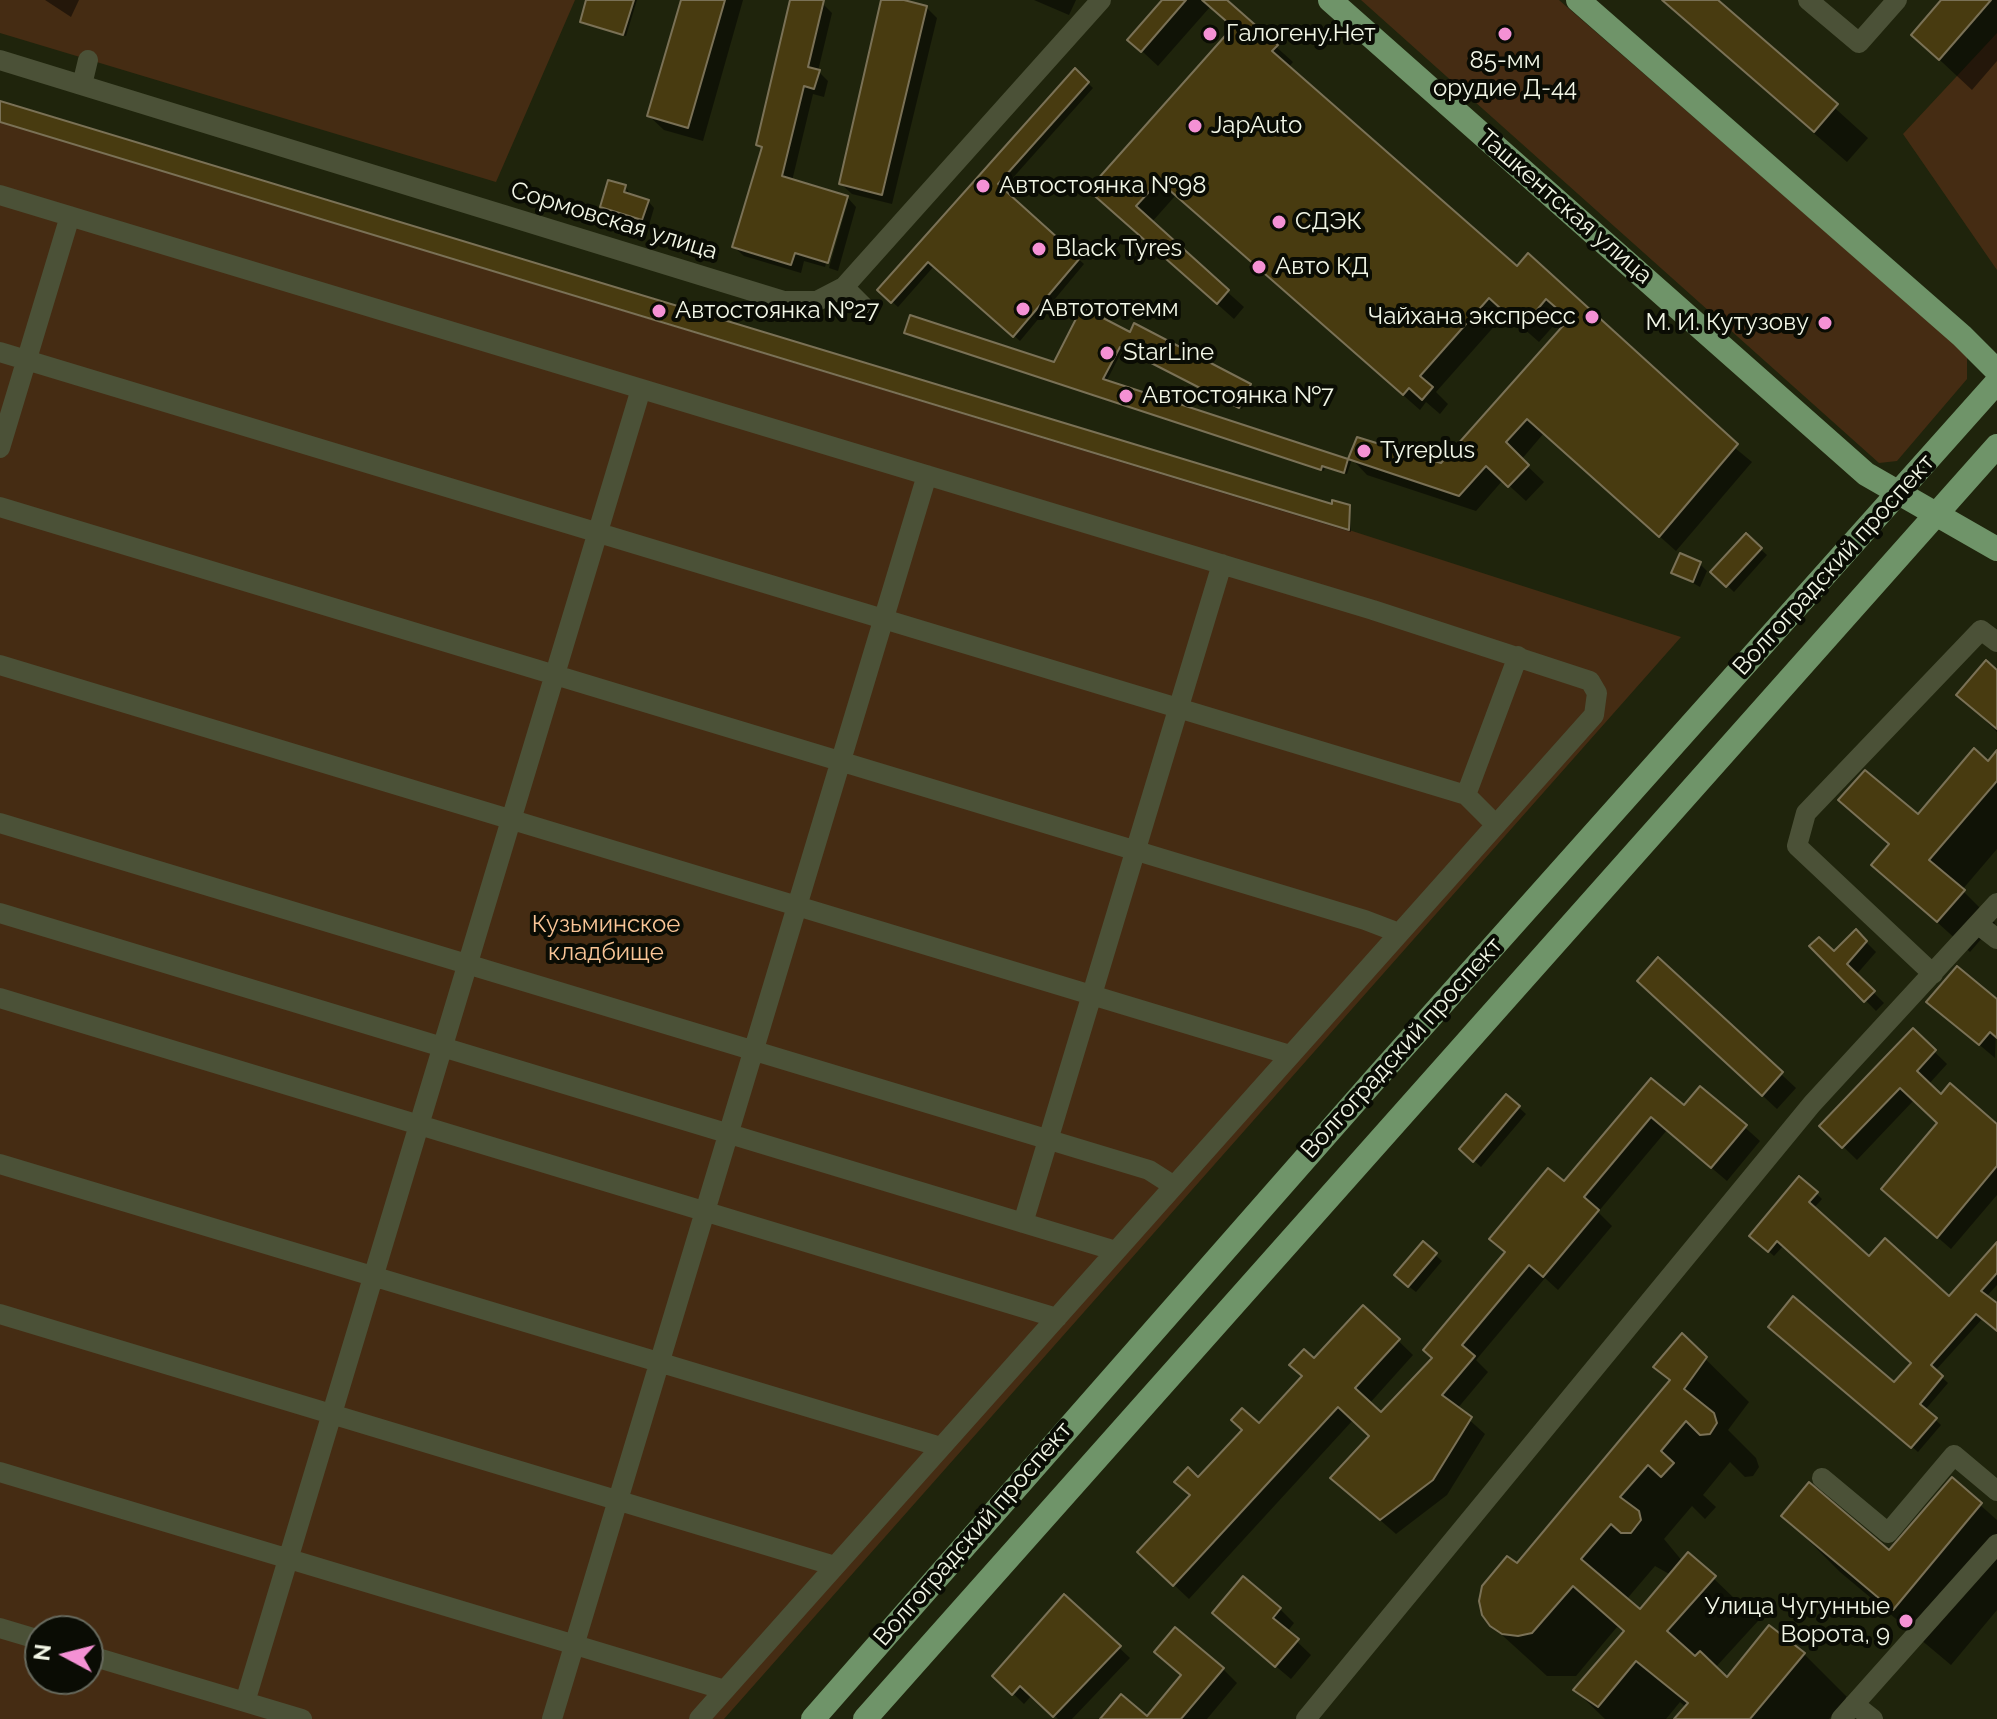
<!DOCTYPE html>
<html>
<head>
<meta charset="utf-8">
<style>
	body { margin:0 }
	#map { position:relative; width:1997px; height:1719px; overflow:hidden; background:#1f240c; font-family:Raleway,sans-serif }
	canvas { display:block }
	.north { position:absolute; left:24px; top:1615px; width:80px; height:80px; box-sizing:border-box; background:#0a0c04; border:2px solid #676a5e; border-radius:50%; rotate:277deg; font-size:22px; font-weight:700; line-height:32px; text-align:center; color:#f2f6e6 }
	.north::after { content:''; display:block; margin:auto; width:28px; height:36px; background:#f491d4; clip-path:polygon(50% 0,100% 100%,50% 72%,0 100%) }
</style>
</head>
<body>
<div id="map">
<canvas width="1997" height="1719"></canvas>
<div class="north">N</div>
</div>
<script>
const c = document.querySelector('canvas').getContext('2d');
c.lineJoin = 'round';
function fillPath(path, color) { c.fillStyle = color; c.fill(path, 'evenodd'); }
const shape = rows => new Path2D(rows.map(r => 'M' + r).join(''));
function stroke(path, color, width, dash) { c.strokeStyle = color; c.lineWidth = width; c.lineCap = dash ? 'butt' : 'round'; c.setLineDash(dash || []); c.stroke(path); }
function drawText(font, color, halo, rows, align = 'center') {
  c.font = font + ' Raleway,sans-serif'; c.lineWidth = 8; c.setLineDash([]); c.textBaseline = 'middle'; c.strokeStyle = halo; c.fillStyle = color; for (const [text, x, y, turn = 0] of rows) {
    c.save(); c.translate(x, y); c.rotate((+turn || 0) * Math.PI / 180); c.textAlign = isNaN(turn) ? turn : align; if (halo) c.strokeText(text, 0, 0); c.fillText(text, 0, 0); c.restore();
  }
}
const green = shape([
	[0,0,575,0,496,182,0,33],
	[1361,0,1559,0,1967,355,1967,379,1897,461,1879,463],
	[1997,33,1997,270,1903,134],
	[0,122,1349,530,1681,637,724,1719,0,1719],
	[40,1631,88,1631,88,1679,40,1679]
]);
const shadow = shape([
	[45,0,79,0,71,17],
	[588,0,637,0,626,36,585,24,582,22],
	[683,0,743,0,703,141,664,130,649,116],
	[792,0,822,3,832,13,818,71,828,81,824,97,813,94,792,181,847,197,856,207,838,271,829,268,848,201,844,201,825,267,804,261,801,273,744,256,734,247,763,150,758,145],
	[883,0,926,7,937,18,892,204,852,194,841,184],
	[1034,0,1076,0,1069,15],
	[1165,0,1224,0,1293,62,1288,68,1517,269,1752,462,1676,551,1544,433,1521,460,1544,482,1526,501,1503,480,1476,511,1367,475,1352,459,1347,474,1325,467,1324,471,906,333,1055,365,1130,334,1135,325,1250,386,1253,389,1242,409,1123,349,1106,382,1350,461,1358,439,1442,465,1571,320,1564,314,1539,342,1506,313,1436,392,1448,404,1440,414,1426,402,1420,410,1176,195,1151,223,1244,307,1234,319,1107,206,1235,28,1210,7,1158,66,1130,40],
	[1661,0,1715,0,1868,138,1847,162],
	[1944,0,1997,0,1997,61,1972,90,1913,35],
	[1075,71,1093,88,1002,190,1084,264,1020,341,935,265,898,307,879,290],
	[0,103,1333,507,1349,506,1351,532,0,122],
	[609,182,626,188,620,201,623,202,627,189,631,196,648,201,654,208,649,225,608,213,602,206],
	[1746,536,1767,555,1734,592,1713,572],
	[1700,564,1707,571,1700,587,1674,572],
	[1997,673,1997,732,1959,695],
	[1997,753,1997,849,1962,890,1995,923,1970,952,1874,865,1890,847,1841,800,1918,817],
	[1856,932,1876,952,1856,975,1884,1003,1876,1011,1812,946,1834,954],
	[1658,960,1796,1088,1777,1109,1654,995],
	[1997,1001,1995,1058,1929,1002],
	[1913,1031,1947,1064,1928,1085,1941,1097,1997,1126,1997,1195,1951,1249,1897,1202,1939,1124,1914,1100,1857,1160,1822,1126],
	[1652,1081,1684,1108,1701,1088,1760,1141,1727,1181,1667,1130,1598,1212,1612,1226,1558,1290,1545,1278,1476,1360,1488,1372,1457,1409,1485,1434,1447,1495,1396,1534,1348,1492,1371,1436,1353,1420,1189,1599,1154,1566,1198,1480,1244,1430,1259,1425,1363,1307,1413,1355,1369,1404,1381,1415,1434,1358,1506,1253,1492,1239,1564,1184],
	[1506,1096,1526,1114,1481,1167,1468,1155],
	[1816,1193,1822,1199,1813,1209,1869,1259,1949,1299,1997,1245,1997,1285,1986,1297,1997,1306,1997,1329,1983,1318,1935,1371,1948,1383,1925,1410,1941,1425,1918,1452,1776,1332,1895,1385,1914,1363,1784,1245,1774,1256,1757,1241],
	[1423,1244,1442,1261,1416,1292,1403,1282],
	[1682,1336,1749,1402,1728,1430,1756,1458,1759,1467,1753,1476,1745,1477,1730,1462,1703,1495,1716,1507,1705,1519,1692,1506,1664,1539,1683,1562,1689,1555,1758,1621,1715,1668,1728,1680,1770,1627,1804,1654,1847,1697,1829,1719,1677,1719,1687,1708,1680,1702,1666,1719,1605,1719,1575,1690,1625,1633,1617,1627,1576,1676,1547,1676,1491,1625,1517,1566,1671,1382,1656,1367],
	[1655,1566,1671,1575,1640,1612,1626,1600],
	[1952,1480,1997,1520,1997,1610,1951,1665,1840,1572,1784,1516,1890,1552],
	[1064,1596,1130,1658,1072,1719,1058,1719,1032,1695,1024,1704,995,1676],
	[1280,1609,1294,1623,1287,1632,1311,1655,1291,1679,1229,1627],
	[1157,1652,1223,1669,1237,1683,1207,1719,1103,1719,1147,1719,1183,1676]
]);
const building = shape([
	[586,0,634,0,623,35,580,22,586,0],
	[681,0,725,0,688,128,647,116,681,0],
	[790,0,824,0,808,67,820,70,814,89,804,86,782,176,848,196,828,263,795,253,791,265,732,247,762,147,756,145,790,0],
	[881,0,904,0,927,6,882,195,839,184,881,0],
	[1162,0,1186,0,1141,52,1127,40,1162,0],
	[1202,0,1227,0,1278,45,1272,51,1517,266,1528,253,1738,444,1659,537,1527,419,1506,442,1529,465,1508,487,1486,466,1459,496,1348,459,1357,437,1441,463,1569,319,1546,299,1522,328,1489,298,1420,376,1433,387,1422,400,1409,388,1403,395,1159,181,1136,206,1229,290,1217,304,1088,190,1233,27,1202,0],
	[1662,0,1718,0,1838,104,1814,132,1662,0],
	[1941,0,1991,0,1939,60,1911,35,1941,0],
	[1075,68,1089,82,998,184,1080,258,1013,337,928,262,891,303,877,290,1075,68],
	[0,101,1332,504,1332,500,1350,505,1349,530,0,122,0,101],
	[608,180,626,185,624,192,649,200,642,220,600,207,608,180],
	[1082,307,1130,332,1134,323,1251,384,1239,408,1120,347,1103,379,1348,459,1344,473,1322,466,1321,470,904,333,910,315,1054,362,1082,307],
	[1746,533,1762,548,1726,587,1710,572,1746,533],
	[1680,553,1701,562,1693,582,1671,573,1680,553],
	[1986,660,1997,670,1997,729,1956,695,1986,660],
	[1974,748,1988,761,1997,750,1997,781,1929,860,1965,890,1937,922,1871,865,1889,844,1838,800,1865,770,1918,814,1974,748],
	[1856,929,1867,941,1847,964,1875,991,1864,1002,1809,946,1819,937,1834,951,1856,929],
	[1658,957,1783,1072,1762,1096,1637,981,1658,957],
	[1957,966,1997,999,1997,1038,1990,1032,1979,1045,1926,1002,1957,966],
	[1913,1028,1936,1050,1917,1071,1941,1094,1950,1083,1997,1124,1997,1166,1937,1238,1881,1189,1937,1123,1900,1088,1842,1148,1819,1126,1913,1028],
	[1651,1078,1684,1105,1700,1086,1747,1125,1711,1168,1651,1117,1584,1197,1599,1210,1543,1277,1529,1265,1462,1345,1475,1356,1442,1395,1472,1417,1433,1480,1380,1520,1330,1478,1369,1436,1338,1407,1173,1586,1137,1552,1190,1495,1174,1482,1188,1467,1198,1477,1242,1430,1231,1420,1242,1408,1259,1423,1302,1376,1289,1365,1304,1349,1314,1358,1363,1305,1400,1339,1355,1388,1381,1412,1432,1358,1423,1350,1505,1252,1489,1239,1548,1168,1564,1181,1651,1078],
	[1506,1094,1520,1106,1473,1162,1459,1149,1506,1094],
	[1799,1176,1818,1192,1809,1202,1869,1256,1885,1238,1949,1296,1997,1242,1997,1273,1981,1291,1997,1303,1997,1331,1976,1314,1931,1365,1943,1376,1920,1404,1937,1418,1911,1448,1768,1327,1793,1296,1894,1382,1911,1363,1777,1241,1768,1252,1749,1236,1799,1176],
	[1423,1241,1437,1253,1408,1287,1394,1275,1423,1241],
	[1682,1333,1707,1357,1684,1389,1714,1413,1717,1423,1710,1434,1700,1435,1686,1421,1661,1451,1674,1463,1661,1477,1648,1465,1620,1497,1639,1511,1641,1520,1631,1533,1621,1533,1611,1524,1581,1559,1640,1609,1688,1552,1716,1576,1667,1631,1695,1656,1700,1651,1727,1677,1769,1625,1805,1653,1750,1719,1674,1719,1688,1703,1636,1661,1598,1707,1573,1690,1624,1631,1573,1586,1532,1633,1518,1636,1502,1634,1490,1626,1482,1615,1479,1601,1482,1586,1507,1556,1517,1563,1670,1380,1653,1367,1682,1333],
	[1952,1477,1982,1503,1893,1610,1781,1516,1809,1482,1889,1550,1952,1477],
	[1243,1576,1281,1608,1273,1618,1299,1639,1275,1667,1212,1613,1243,1576],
	[1064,1594,1121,1646,1053,1717,1020,1686,1012,1695,992,1676,1064,1594],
	[1175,1627,1224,1668,1181,1719,1100,1719,1121,1694,1147,1716,1181,1675,1154,1652,1175,1627]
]);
const minor = shape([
	[1808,0,1859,43,1897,0],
	[0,60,784,301,817,301,844,287,1101,0],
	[82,85,88,60],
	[0,195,1373,610,1590,681,1597,693,1594,715,699,1719],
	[844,287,866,309],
	[0,352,1466,795,1496,825],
	[0,448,70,216],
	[0,507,1365,920,1399,933],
	[0,665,1290,1055],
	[1466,795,1518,656],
	[0,823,1149,1170,1174,1186],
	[0,913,1116,1251],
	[1979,925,1997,939],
	[1933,974,1797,846,1806,813,1981,630,1997,642],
	[0,998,1057,1318],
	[0,1164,941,1447],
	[1023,1223,1222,564],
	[0,1314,835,1566],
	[0,1472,725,1690],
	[1822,1478,1888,1533,1954,1455,1997,1491],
	[0,1628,40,1640],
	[88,1655,302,1719],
	[245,1702,641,389],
	[1854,1704,1873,1719],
	[552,1719,927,475],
	[1306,1719,1812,1104,1997,903],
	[1841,1719,1997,1544]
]);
const major = shape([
	[1330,0,1866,474,1997,549],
	[1578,0,1962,336,1997,371],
	[813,1719,1376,1078,1997,382],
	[865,1719,1997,446]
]);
const markers = [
	[1210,34,8,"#f491d4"],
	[1505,34,8,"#f491d4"],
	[1195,126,8,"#f491d4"],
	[983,186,8,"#f491d4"],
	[1279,222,8,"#f491d4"],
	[1039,249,8,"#f491d4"],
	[1259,267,8,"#f491d4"],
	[1023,309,8,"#f491d4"],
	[659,311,8,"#f491d4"],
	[1592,317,8,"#f491d4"],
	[1825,323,8,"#f491d4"],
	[1107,353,8,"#f491d4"],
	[1126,396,8,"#f491d4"],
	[1364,451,8,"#f491d4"],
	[1906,1621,8,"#f491d4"]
];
const poiNames = [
	["Галогену.Нет",1226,34],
	["85-мм",1505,61,"center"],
	["орудие Д-44",1505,89,"center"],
	["JapAuto",1211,126],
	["Автостоянка №98",999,186],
	["СДЭК",1295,222],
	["Black Tyres",1055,249],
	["Авто КД",1275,267],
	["Автототемм",1039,309],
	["Автостоянка №27",675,311],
	["Чайхана экспресс",1576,317,"right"],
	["М. И. Кутузову",1809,323,"right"],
	["StarLine",1123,353],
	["Автостоянка №7",1142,396],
	["Tyreplus",1380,451],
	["Улица Чугунные",1890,1607,"right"],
	["Ворота, 9",1890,1635,"right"]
];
const streetNames = [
	["Ташкентская улица",1565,207,41],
	["Сормовская улица",614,221,17],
	["Волгоградский проспект",1834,565,-48],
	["Волгоградский проспект",1402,1048,-48],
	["Волгоградский проспект",973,1534,-49]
];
const parkNames = [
	["Кузьминское",606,925],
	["кладбище",606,953]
];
fillPath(green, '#452c13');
fillPath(shadow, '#0007');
fillPath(building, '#483b10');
stroke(building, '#7a7156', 2);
stroke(minor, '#4b5137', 20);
stroke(major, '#6f9469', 24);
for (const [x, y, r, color] of markers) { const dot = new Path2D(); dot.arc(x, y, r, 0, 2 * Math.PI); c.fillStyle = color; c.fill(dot); stroke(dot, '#0a0c04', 3); }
drawText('24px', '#f2f6e6', '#0a0c04', poiNames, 'left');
drawText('24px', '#f2f6e6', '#0a0c04', streetNames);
drawText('24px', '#fac597', '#0a0c04', parkNames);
</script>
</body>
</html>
